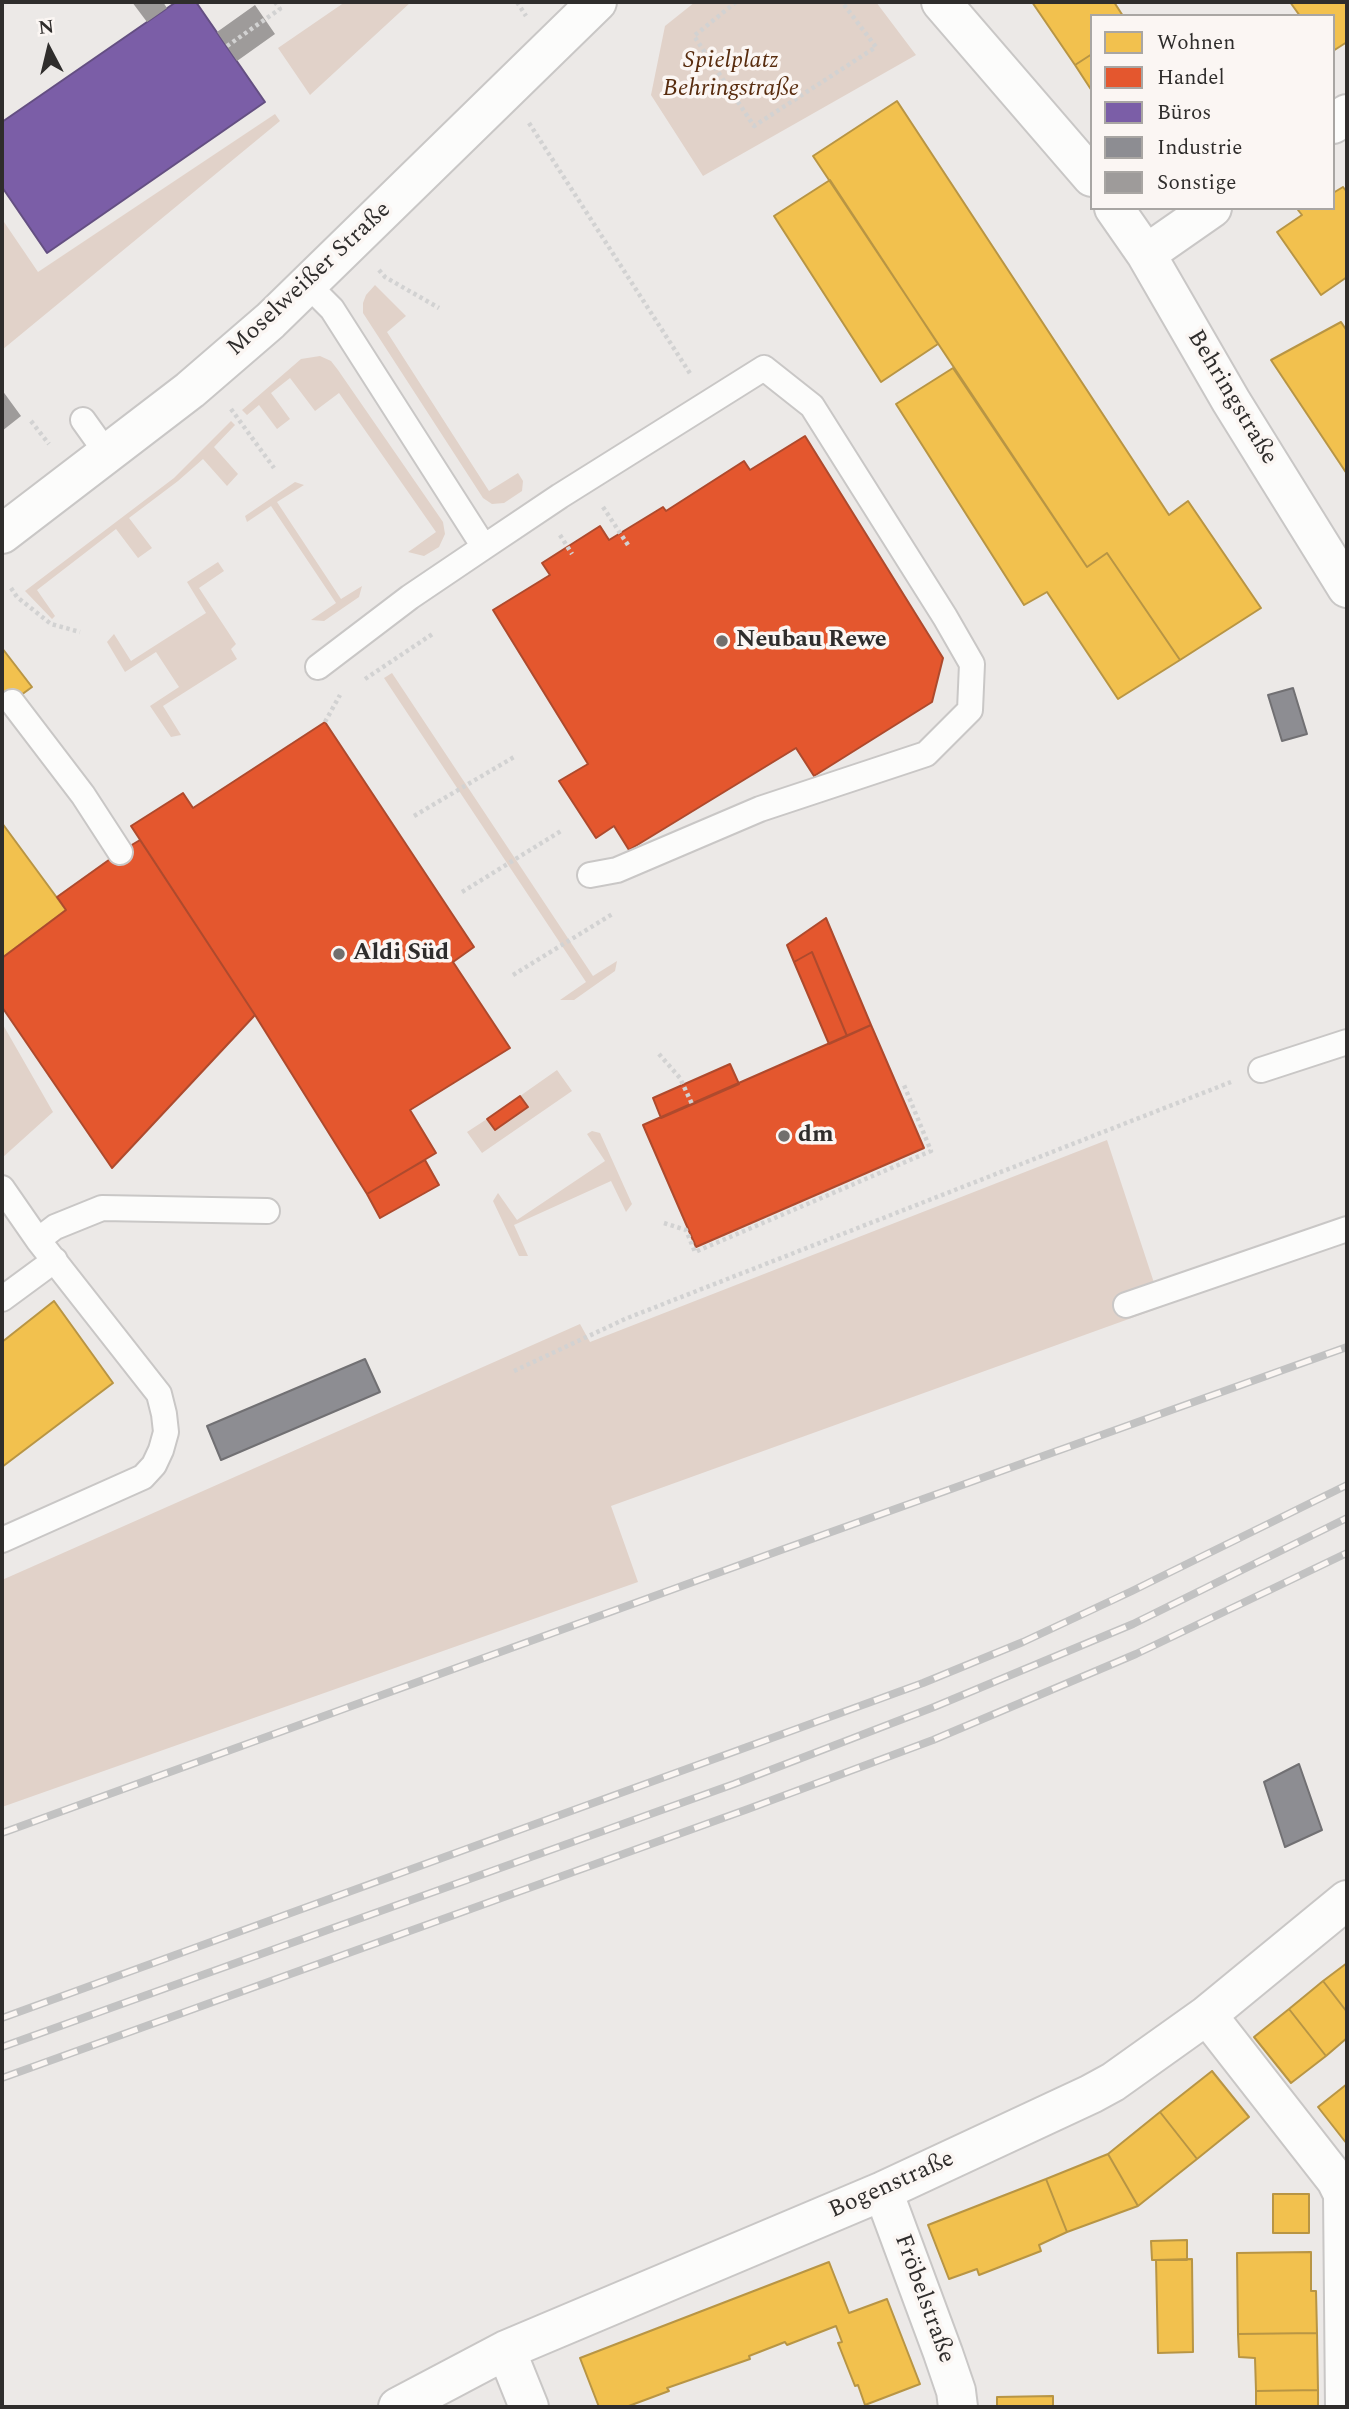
<!DOCTYPE html>
<html>
<head>
<meta charset="utf-8">
<style>
	body { margin:0 }
	#map { position:relative; width:1349px; height:2409px; overflow:hidden; background:#ece9e7; font-family:Spectral,serif }
	canvas { display:block }
	.frame { position:absolute; inset:0; border:4px solid #2f2d2c; pointer-events:none }
	.legend { position:absolute; left:1090px; top:14px; width:245px; height:196px; box-sizing:border-box; background:#fbf6f3; border:2px solid #a9a6a3; margin:0; padding:9px 12px; list-style:none; font-size:21px; color:#2f2d2c }
	.legend li { display:flex; align-items:center; gap:14px; height:35px }
	.legend b { width:35px; border:2px solid #a9a6a3 }
	.north { position:absolute; left:14px; top:14px; width:70px; height:70px; -webkit-text-stroke:5px #fbf6f3; paint-order:stroke; rotate:353deg; font-size:19px; font-weight:700; line-height:28px; text-align:center; color:#2f2d2c }
	.north::after { content:''; display:block; margin:auto; width:24px; height:32px; background:#2f2d2c; clip-path:polygon(50% 0,100% 100%,50% 72%,0 100%) }
</style>
</head>
<body>
<div id="map">
<canvas width="1349" height="2409"></canvas>
<div class="frame"></div>
<ul class="legend">
<li><b style="height:19px;background:#f2c14e"></b>Wohnen</li>
<li><b style="height:19px;background:#e4572e"></b>Handel</li>
<li><b style="height:19px;background:#7b5ea7"></b>Büros</li>
<li><b style="height:19px;background:#8d8d92"></b>Industrie</li>
<li><b style="height:19px;background:#9e9b9a"></b>Sonstige</li>
</ul>
<div class="north">N</div>
</div>
<script>
const c = document.querySelector('canvas').getContext('2d');
c.lineJoin = 'round';
function fillPath(path, color) { c.fillStyle = color; c.fill(path, 'evenodd'); }
const shape = rows => new Path2D(rows.map(r => 'M' + r).join(''));
function stroke(path, color, width, dash) { c.strokeStyle = color; c.lineWidth = width; c.lineCap = dash ? 'butt' : 'round'; c.setLineDash(dash || []); c.stroke(path); }
function drawText(font, color, halo, rows, align = 'center') {
  c.font = font + ' Spectral,serif'; c.lineWidth = 7; c.setLineDash([]); c.textBaseline = 'middle'; c.strokeStyle = halo; c.fillStyle = color; for (const [text, x, y, turn = 0] of rows) {
    c.save(); c.translate(x, y); c.rotate((+turn || 0) * Math.PI / 180); c.textAlign = isNaN(turn) ? turn : align; if (halo) c.strokeText(text, 0, 0); c.fillText(text, 0, 0); c.restore();
  }
}
const green = shape([
	[345,2,411,2,310,95,278,48],
	[695,2,876,2,916,55,703,176,651,95,665,26],
	[275,114,280,121,2,350,2,219,38,272],
	[375,285,406,316,387,332,489,491,518,473,523,481,522,491,504,503,492,504,483,498,363,313,363,303,366,295],
	[320,356,331,361,338,370,443,522,445,534,439,547,424,556,408,552,436,532,339,393,315,411,290,378,271,393,290,419,277,429,259,405,247,415,242,410,301,359],
	[231,421,235,425,214,447,238,474,227,486,203,459,178,481,129,518,152,548,138,558,116,529,37,590,55,616,52,619,25,591,174,478],
	[295,482,304,485,277,502,341,599,362,586,359,597,324,621,311,620,336,603,271,506,247,522,245,516],
	[218,562,224,571,199,588,236,644,231,649,237,659,163,706,181,735,171,737,150,706,179,687,156,652,125,672,107,642,114,634,131,661,206,613,187,582],
	[392,673,593,976,617,961,615,971,574,1000,560,1000,586,982,384,678],
	[2,1023,53,1112,2,1158],
	[557,1070,572,1091,482,1153,467,1132,487,1119,495,1130,527,1107,520,1096],
	[592,1131,600,1133,632,1204,626,1212,611,1181,514,1225,528,1256,519,1256,493,1201,498,1193,517,1220,605,1161,587,1134],
	[1107,1140,1162,1307,611,1506,638,1582,2,1807,2,1580,580,1324,590,1342]
]);
const homes = shape([
	[1032,2,1114,2,1123,16,1092,16,1092,54,1075,65,1032,2],
	[1290,2,1347,2,1347,42,1333,51,1333,16,1300,16,1290,2],
	[1092,54,1092,91,1075,65,1092,54],
	[897,101,1169,515,1188,501,1261,608,1180,660,1107,553,1087,567,813,156,897,101],
	[830,180,938,344,881,382,774,216,830,180],
	[1343,187,1347,192,1347,277,1321,295,1277,232,1302,215,1298,210,1299,208,1333,208,1333,193,1343,187],
	[1341,322,1347,331,1347,474,1271,360,1341,322],
	[953,368,1087,567,1107,553,1180,660,1118,699,1047,592,1024,605,896,404,953,368],
	[2,648,32,687,2,709,2,648],
	[2,823,66,910,2,958,2,823],
	[54,1301,113,1383,2,1467,2,1342,54,1301],
	[1347,1963,1347,2012,1323,1981,1347,1963],
	[1323,1981,1347,2012,1347,2038,1326,2056,1289,2009,1323,1981],
	[1289,2009,1326,2056,1291,2083,1254,2037,1289,2009],
	[1212,2071,1249,2117,1197,2159,1160,2112,1212,2071],
	[1347,2084,1347,2144,1318,2107,1347,2084],
	[1160,2112,1197,2159,1138,2206,1108,2154,1160,2112],
	[1108,2154,1138,2206,1067,2232,1046,2179,1108,2154],
	[1046,2179,1067,2232,1039,2245,1041,2251,979,2275,977,2269,949,2279,928,2225,1046,2179],
	[1273,2194,1309,2194,1309,2233,1273,2233,1273,2194],
	[1187,2240,1187,2260,1152,2260,1151,2241,1187,2240],
	[1311,2252,1311,2291,1316,2291,1317,2333,1238,2334,1237,2253,1311,2252],
	[1192,2259,1193,2352,1158,2353,1156,2260,1192,2259],
	[829,2262,849,2313,887,2299,920,2384,865,2405,858,2385,855,2386,838,2343,842,2342,836,2326,787,2345,785,2342,749,2356,750,2359,667,2388,669,2391,626,2407,599,2407,580,2358,829,2262],
	[1317,2333,1318,2390,1256,2391,1255,2358,1239,2357,1238,2334,1317,2333],
	[1318,2390,1318,2407,1256,2407,1256,2391,1318,2390],
	[1053,2396,1053,2407,997,2407,997,2397,1053,2396]
]);
const shops = shape([
	[805,436,943,658,932,702,814,776,796,748,629,850,614,826,596,838,559,781,588,764,493,610,550,575,542,563,600,526,609,540,663,507,666,511,744,461,750,470,805,436],
	[325,722,474,947,453,962,510,1048,410,1110,436,1153,367,1194,255,1015,131,826,183,793,193,808,325,722],
	[140,840,255,1015,112,1168,2,1007,2,958,66,910,57,897,120,852,140,840],
	[826,918,871,1025,847,1036,812,952,794,962,787,945,826,918],
	[812,952,847,1036,829,1044,794,962,812,952],
	[871,1025,924,1148,696,1247,643,1125,871,1025],
	[730,1064,739,1084,661,1118,653,1098,730,1064],
	[520,1096,528,1107,495,1130,487,1119,520,1096],
	[425,1160,439,1185,380,1218,367,1194,425,1160]
]);
const offices = shape([
	[176,2,196,2,265,102,47,253,2,187,2,122,176,2]
]);
const industry = shape([
	[1293,688,1307,734,1282,741,1268,695,1293,688],
	[365,1359,380,1392,221,1460,207,1426,365,1359],
	[1299,1764,1322,1830,1285,1847,1264,1782,1299,1764]
]);
const building = shape([
	[132,2,163,2,167,8,147,22],
	[255,5,275,34,237,61,217,32],
	[2,390,21,416,2,431]
]);
const path = shape([
	[517,2,526,16],
	[736,2,694,36,754,126,876,47,842,2],
	[227,46,280,9,275,2],
	[529,123,691,375],
	[379,270,385,277,439,308],
	[231,409,274,468],
	[31,421,49,444],
	[603,507,628,545],
	[560,535,572,554],
	[11,588,17,597,51,624,80,632],
	[365,679,434,633],
	[325,722,340,695],
	[414,816,514,757],
	[462,892,561,831],
	[513,975,614,913],
	[659,1054,680,1078,692,1104],
	[664,1223,686,1230,695,1252,931,1151,904,1085],
	[514,1371,625,1319,1231,1082]
]);
const lane = shape([
	[308,285,332,309,484,547],
	[83,420,108,455],
	[318,667,410,597,484,547,560,496,764,368,812,406,945,617,972,664,970,710,926,754,760,809,617,870,590,875],
	[12,702,83,795,120,852],
	[1261,1070,1347,1042],
	[2,1188,38,1240,159,1394,164,1414,166,1432,161,1450,154,1465,143,1477,2,1540],
	[38,1240,55,1227,102,1208,267,1211],
	[2,1299,55,1260],
	[1126,1305,1347,1229]
]);
const street = shape([
	[941,2,1092,177],
	[1333,124,1347,114],
	[1114,208,1146,254,1231,401,1347,588],
	[1146,254,1212,208],
	[1207,2015,1336,2180,1343,2194,1345,2407],
	[883,2191,943,2353,956,2391,958,2407],
	[506,2350,529,2407],
	[398,2407,506,2350,883,2191,1091,2094,1113,2082,1207,2015,1347,1900]
]);
const secondary = shape([
	[2,534,190,390,270,321,597,2]
]);
const rail = shape([
	[2,1833,781,1550,1347,1347],
	[2,2018,923,1683,1023,1642,1132,1591,1347,1485],
	[2,2047,734,1784,934,1707,1133,1624,1347,1518],
	[2,2078,748,1809,933,1740,1136,1654,1347,1553]
]);
const markers = [
	[722,641,7,"#716f6d"],
	[339,954,7,"#716f6d"],
	[784,1136,7,"#716f6d"]
];
const parkNames = [
	["Spielplatz",731,62],
	["Behringstraße",731,90]
];
const streetNames = [
	["Moselweißer Straße",310,280,-43],
	["Behringstraße",1231,398,59],
	["Bogenstraße",892,2186,-24],
	["Fröbelstraße",923,2299,70]
];
const poiNames = [
	["Neubau Rewe",736,641],
	["Aldi Süd",353,954],
	["dm",798,1136]
];
fillPath(green, '#e1d2c9');
fillPath(homes, '#f2c14e');
stroke(homes, '#b89544', 2);
fillPath(shops, '#e4572e');
stroke(shops, '#ae4a2d', 2);
fillPath(offices, '#7b5ea7');
stroke(offices, '#644f82', 2);
fillPath(industry, '#8d8d92');
stroke(industry, '#717073', 2);
fillPath(building, '#9e9b9a');
stroke(lane, '#c9c7c6', 28);
stroke(street, '#c9c7c6', 42);
stroke(secondary, '#c9c7c6', 42);
stroke(path, '#d2d2d2', 4.5, [3.5, 3.5]);
stroke(lane, '#fcfcfb', 24);
stroke(street, '#fcfcfb', 38);
stroke(secondary, '#fcfcfb', 38);
stroke(rail, '#c2c2c2', 8);
stroke(rail, '#fbf6f3', 5, [16]);
for (const [x, y, r, color] of markers) { const dot = new Path2D(); dot.arc(x, y, r, 0, 2 * Math.PI); c.fillStyle = color; c.fill(dot); stroke(dot, '#fbf6f3', 2.5); }
drawText('italic 24px', '#582c0e', '#fbf6f3', parkNames);
drawText('24px', '#2f2d2c', '#fbf6f3', streetNames);
drawText('bold 24px', '#2f2d2c', '#fbf6f3', poiNames, 'left');
</script>
</body>
</html>
